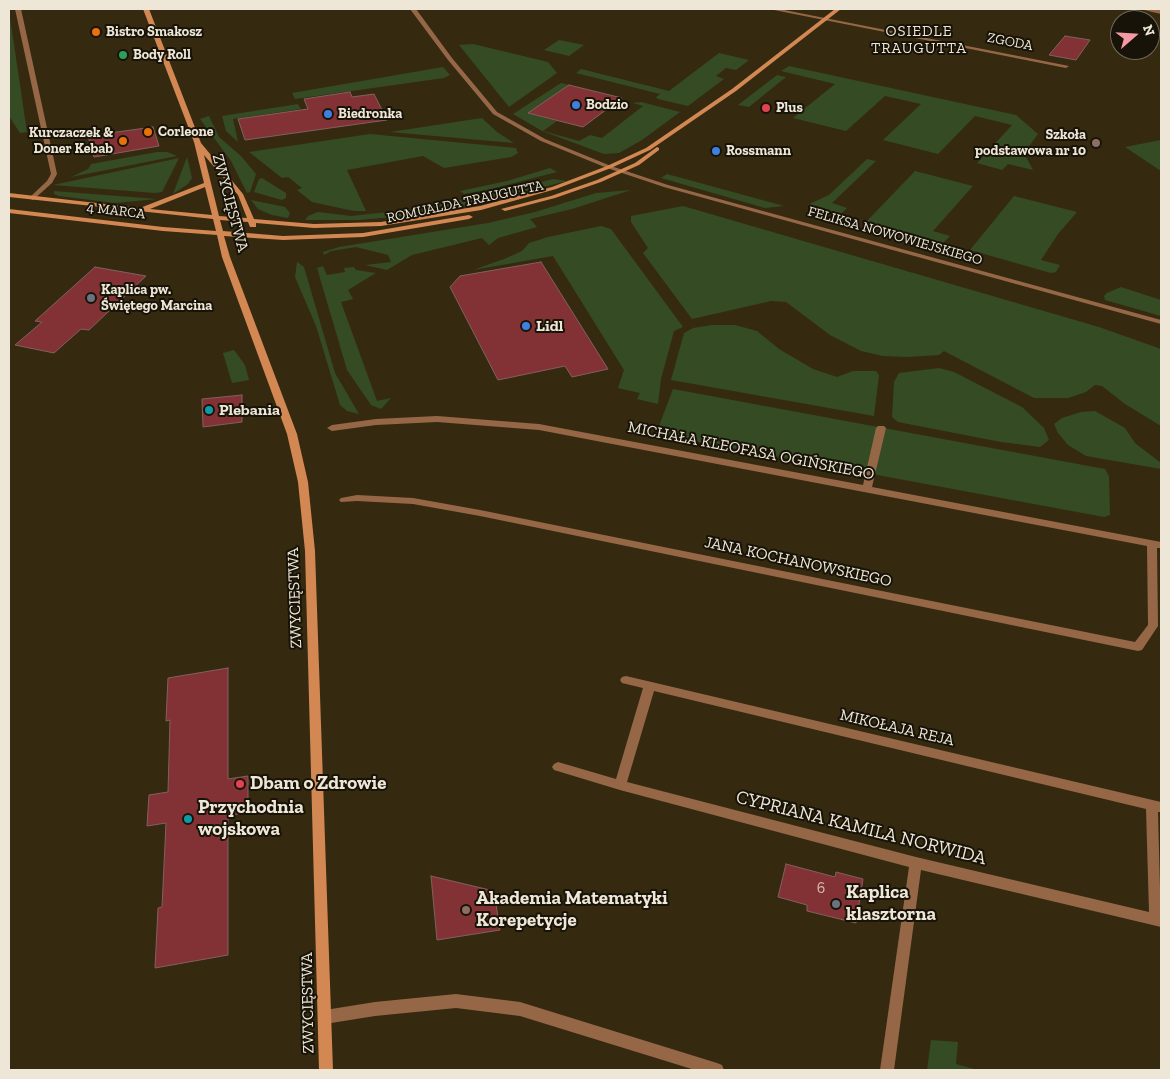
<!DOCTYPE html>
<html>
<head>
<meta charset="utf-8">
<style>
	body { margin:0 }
	#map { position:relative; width:1170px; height:1079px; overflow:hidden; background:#352a10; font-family:"Zilla Slab",serif }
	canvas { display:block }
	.frame { position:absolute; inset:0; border:10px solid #eee7d7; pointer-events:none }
	.north { position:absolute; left:1110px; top:10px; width:50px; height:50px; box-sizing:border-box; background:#181308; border:1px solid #6e685b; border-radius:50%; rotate:71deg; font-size:14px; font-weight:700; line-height:20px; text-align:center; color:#eee7d7 }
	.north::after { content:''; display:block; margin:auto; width:18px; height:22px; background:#f49aa4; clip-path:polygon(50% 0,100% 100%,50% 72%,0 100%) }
</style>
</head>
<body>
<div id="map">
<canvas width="1170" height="1079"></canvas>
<div class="frame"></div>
<div class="north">N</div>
</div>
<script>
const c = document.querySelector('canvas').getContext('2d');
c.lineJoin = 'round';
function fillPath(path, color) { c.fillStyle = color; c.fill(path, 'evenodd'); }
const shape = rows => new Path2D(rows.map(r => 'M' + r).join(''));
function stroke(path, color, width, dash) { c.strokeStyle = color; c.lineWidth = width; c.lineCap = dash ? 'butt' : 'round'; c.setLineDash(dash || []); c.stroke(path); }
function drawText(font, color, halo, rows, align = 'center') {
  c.font = font + ' "Zilla Slab",serif'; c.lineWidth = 4; c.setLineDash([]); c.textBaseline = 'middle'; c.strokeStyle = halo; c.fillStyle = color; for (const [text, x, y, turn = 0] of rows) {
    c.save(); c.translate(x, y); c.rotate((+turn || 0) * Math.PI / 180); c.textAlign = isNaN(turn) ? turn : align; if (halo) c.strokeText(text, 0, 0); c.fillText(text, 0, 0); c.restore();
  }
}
const green = shape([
	[9,11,27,132,20,133,9,116],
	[559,40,584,45,569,56,544,50],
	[473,44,548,62,557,73,509,107,459,45],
	[719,53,749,60,736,70,726,68,716,76,724,79,688,106,658,99,656,97,660,94,576,73,581,69,669,91],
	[789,66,1016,115,1038,134,1024,153,1033,170,1008,164,1002,170,977,163,1012,125,975,116,938,154,883,140,921,104,885,96,846,131,793,118,835,84,781,71],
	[443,67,450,75,444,78,295,99,292,93],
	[777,75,786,77,749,107,738,105],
	[561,83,569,85,529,113,557,121,543,131,579,141,590,135,602,138,643,106,633,103,641,102,680,112,642,140,619,153,604,154,542,131,513,114],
	[298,104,301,109,233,119,238,142,226,131,222,116],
	[209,116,219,137,241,156,256,174,250,192,247,193,231,161,200,119],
	[482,118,497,132,514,143,390,132],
	[370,134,516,148,518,153,511,157,444,168,423,156,347,170,366,211,354,211,312,202,297,190,302,188,288,177,282,178,249,152],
	[1161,140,1161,171,1125,147],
	[157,152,167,152,177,156,71,177,88,169,91,164],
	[187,157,192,178,188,184,173,194],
	[179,158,162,192,155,193,53,185],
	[867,159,876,161,832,203,847,208,840,215,807,205,829,195],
	[550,168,557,172,491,189,464,194,460,191,507,181],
	[915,171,973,186,933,231,950,236,943,243,866,222],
	[667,174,784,206,765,208,661,178],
	[262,178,286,193,286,198,282,200,254,192,259,179],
	[553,179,567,181,476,204,416,215,359,220,305,220,308,216,318,212,351,216,406,210,502,192],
	[631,190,572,209,530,219,537,227,498,238,489,245,482,238,412,255,387,270,365,265,391,262,388,255,356,247,331,251,324,255,323,252,339,247,488,223,535,212,596,193],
	[54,191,157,199,115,203,59,196,54,194],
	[1014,196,1077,212,1058,234,1041,260,1060,265,1056,272,1051,273,970,250],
	[251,200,285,207,290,213,288,218,272,215,258,209],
	[683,206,1099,327,1161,349,1161,426,1125,404,1102,386,1095,385,1086,392,1068,398,1034,398,944,351,939,355,907,357,883,356,861,351,830,335,786,302,771,301,692,319,643,253,648,248,631,222,631,216],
	[601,226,611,229,683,327,674,331,661,379,658,404,637,399,640,393,618,388,624,370,553,256,473,270,504,259,522,251,529,243,548,237],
	[297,262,304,267,335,373,359,414,347,411,340,405,316,326,295,277],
	[323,266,327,275,345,272,344,268,354,267,356,270,376,273,348,290,353,299,341,302,377,401,391,398,381,409,371,405,347,370,317,268],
	[1121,287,1161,300,1161,316,1105,300,1104,296,1107,293],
	[712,325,735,325,757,331,779,349,813,369,837,377,853,371,876,371,879,375,874,416,671,380,684,333,693,328],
	[234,350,245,365,249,380,232,383,223,353],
	[939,368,954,372,1022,407,1044,428,1049,440,1040,447,1001,442,898,422,892,417,894,382,899,373],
	[673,389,1105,469,1109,476,1110,515,1104,517,656,434],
	[1095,411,1125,428,1135,443,1161,463,1161,469,1086,456,1068,445,1058,433,1054,424,1062,418,1081,412],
	[931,1040,958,1042,956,1064,978,1070,927,1070]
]);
const building = shape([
	[1065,36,1090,40,1076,60,1049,55,1065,36],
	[569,85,622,98,583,127,528,113,569,85],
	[350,92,352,97,374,94,387,120,245,140,238,119,308,109,304,99,350,92],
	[153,127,159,146,94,157,88,136,153,127],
	[541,262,608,369,572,377,565,366,498,380,450,287,460,276,541,262],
	[95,267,146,276,89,330,81,329,54,353,15,345,42,322,35,321,95,267],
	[242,395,242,422,203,427,202,399,242,395],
	[228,668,228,779,248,776,248,812,228,816,228,955,155,968,158,908,162,907,166,823,147,826,149,795,168,792,170,720,166,721,168,678,228,668],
	[786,864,835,877,836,872,863,879,856,923,807,911,807,905,778,897,786,864],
	[431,876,494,891,500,930,437,940,431,876]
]);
const street = shape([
	[15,9,21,9,57,174,52,183,33,200,29,198,47,181,51,174,15,9],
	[410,9,416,9,452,58,497,112,545,139,611,166,668,185,1161,320,1161,324,664,187,607,168,541,141,493,114,448,60,410,9],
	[769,9,779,9,1069,66,1066,68,769,9],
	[1143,9,1161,10,1161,14,1144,10,1143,9],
	[437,416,539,424,863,485,876,428,878,426,884,426,886,428,872,487,1161,542,1161,548,1157,548,1158,626,1142,650,1138,651,480,516,413,504,357,501,341,502,339,500,341,498,357,495,413,498,480,510,1135,642,1148,625,1147,546,539,430,437,422,376,425,332,431,327,428,332,425,376,419,437,416],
	[626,676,1161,802,1161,812,1158,812,1161,927,921,870,894,1070,880,1070,909,867,620,790,554,770,552,767,554,764,558,762,616,779,643,688,622,683,620,680,622,677,626,676],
	[654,691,1146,809,1149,912,916,857,627,782,654,691],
	[456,994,520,1002,717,1063,722,1065,724,1070,695,1070,520,1016,456,1008,375,1016,325,1024,320,1022,318,1017,320,1012,325,1010,375,1002,456,994]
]);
const secondary = shape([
	[143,9,149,9,201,143,243,194,254,219,314,224,381,222,480,206,552,187,607,166,646,148,732,89,835,9,841,9,736,91,650,150,611,168,556,189,481,210,381,226,314,228,256,223,256,227,250,227,248,222,220,220,223,231,283,236,363,233,469,215,473,217,469,219,363,237,283,240,224,236,230,257,297,434,308,482,315,551,333,1070,319,1070,305,551,298,482,287,434,222,257,217,235,163,231,9,213,9,209,163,227,216,231,213,219,9,197,9,193,140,208,204,183,194,142,143,9],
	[204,155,238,195,247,218,219,216,204,155],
	[205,187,212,215,150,209,205,187],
	[657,147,659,148,659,150,639,165,601,182,555,198,505,211,501,209,551,196,597,180,635,163,657,147]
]);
const markers = [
	[96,32,5,"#e8710a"],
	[123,55,5,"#2e9e5b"],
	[576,105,5,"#3f7fe0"],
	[766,108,5,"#e0444e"],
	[328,114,5,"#3f7fe0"],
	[148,132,5,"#e8710a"],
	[123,141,5,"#e8710a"],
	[1096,143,5,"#8d6e63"],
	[716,151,5,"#3f7fe0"],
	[91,298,5,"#6b7280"],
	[526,326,5,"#3f7fe0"],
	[209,410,5,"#0f9aa8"],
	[240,784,5,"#e0444e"],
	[188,819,5,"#0f9aa8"],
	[836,904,5,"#6b7280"],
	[466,910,5,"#8d6e63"]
];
const farPoinames = [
	["Bistro Smakosz",106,32],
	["Body Roll",133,55],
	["Bodzio",586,105],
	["Plus",776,108],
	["Biedronka",338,114],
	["Corleone",158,132],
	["Kurczaczek &",113,133,"right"],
	["Doner Kebab",113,149,"right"],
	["Szkoła",1086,135,"right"],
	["podstawowa nr 10",1086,151,"right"],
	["Rossmann",726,151],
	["Kaplica pw.",101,290],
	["Świętego Marcina",101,306]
];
const farStreetnames = [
	["ZGODA",1010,42,11],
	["ROMUALDA TRAUGUTTA",465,202,-12],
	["4 MARCA",116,211,7],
	["FELIKSA NOWOWIEJSKIEGO",895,236,16]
];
const farNeighbourhoodnames = [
	["OSIEDLE",919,32],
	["TRAUGUTTA",919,49]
];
const streetNames = [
	["ZWYCIĘSTWA",230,203,75],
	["MICHAŁA KLEOFASA OGIŃSKIEGO",751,451,11],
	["JANA KOCHANOWSKIEGO",798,562,12],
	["ZWYCIĘSTWA",295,598,-92],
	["MIKOŁAJA REJA",897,728,13],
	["ZWYCIĘSTWA",308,1003,-91]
];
const poiNames = [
	["Lidl",536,326],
	["Plebania",219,410]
];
const nearNumbernames = [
	["6",821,888]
];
const nearPoinames = [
	["Dbam o Zdrowie",250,784],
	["Przychodnia",198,808],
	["wojskowa",198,830],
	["Kaplica",846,893],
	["klasztorna",846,915],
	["Akademia Matematyki",476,899],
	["Korepetycje",476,921]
];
const nearStreetnames = [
	["CYPRIANA KAMILA NORWIDA",861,828,14]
];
fillPath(green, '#354b24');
fillPath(building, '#823235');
stroke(building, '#826060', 1);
fillPath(street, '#966747');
fillPath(secondary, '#d38752');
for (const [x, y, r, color] of markers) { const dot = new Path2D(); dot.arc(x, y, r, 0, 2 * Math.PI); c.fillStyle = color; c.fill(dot); stroke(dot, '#181308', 2); }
drawText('bold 14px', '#eee7d7', '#181308', farPoinames, 'left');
drawText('14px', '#eee7d7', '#181308', farStreetnames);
c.letterSpacing = '1px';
drawText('15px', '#eee7d7', '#181308', farNeighbourhoodnames);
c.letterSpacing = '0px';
drawText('16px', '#eee7d7', '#181308', streetNames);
drawText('bold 16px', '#eee7d7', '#181308', poiNames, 'left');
drawText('16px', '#d3baae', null, nearNumbernames);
drawText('bold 19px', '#eee7d7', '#181308', nearPoinames, 'left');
drawText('19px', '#eee7d7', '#181308', nearStreetnames);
</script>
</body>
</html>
